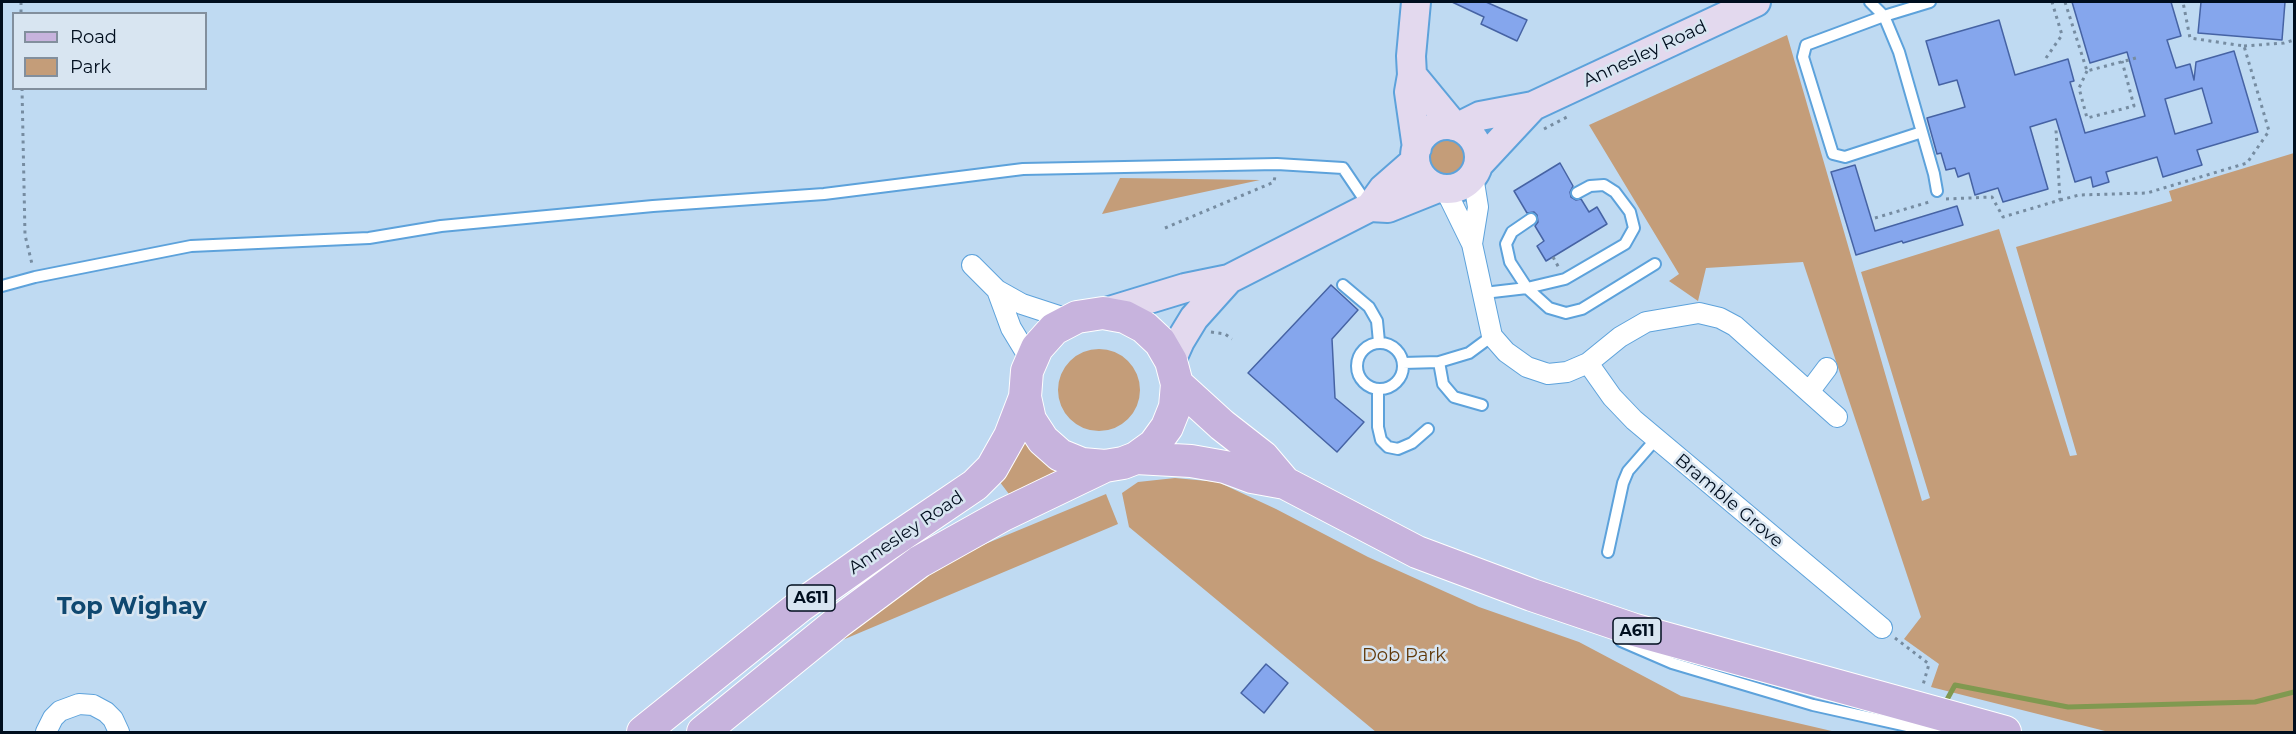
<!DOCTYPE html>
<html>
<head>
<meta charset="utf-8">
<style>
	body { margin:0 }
	#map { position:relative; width:2296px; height:734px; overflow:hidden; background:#bfdaf2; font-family:Montserrat,sans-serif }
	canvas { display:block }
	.frame { position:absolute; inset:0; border:3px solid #000e1e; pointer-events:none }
	.legend { position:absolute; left:12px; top:12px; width:195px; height:78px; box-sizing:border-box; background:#d8e5f1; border:2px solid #828f9d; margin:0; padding:8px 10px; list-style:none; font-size:18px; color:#000e1e }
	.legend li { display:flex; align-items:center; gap:12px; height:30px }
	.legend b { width:30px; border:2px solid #828f9d }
</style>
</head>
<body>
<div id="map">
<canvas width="2296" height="734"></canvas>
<div class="frame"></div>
<ul class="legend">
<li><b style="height:8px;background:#c7b3dd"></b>Road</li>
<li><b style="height:16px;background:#c49d79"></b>Park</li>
</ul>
</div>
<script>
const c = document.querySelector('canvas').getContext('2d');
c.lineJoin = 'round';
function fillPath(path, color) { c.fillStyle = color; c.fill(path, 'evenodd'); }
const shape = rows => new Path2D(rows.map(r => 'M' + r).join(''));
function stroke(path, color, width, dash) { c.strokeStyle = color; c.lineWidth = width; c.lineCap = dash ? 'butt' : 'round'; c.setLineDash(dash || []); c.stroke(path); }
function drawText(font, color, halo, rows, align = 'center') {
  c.font = font + ' Montserrat,sans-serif'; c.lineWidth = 5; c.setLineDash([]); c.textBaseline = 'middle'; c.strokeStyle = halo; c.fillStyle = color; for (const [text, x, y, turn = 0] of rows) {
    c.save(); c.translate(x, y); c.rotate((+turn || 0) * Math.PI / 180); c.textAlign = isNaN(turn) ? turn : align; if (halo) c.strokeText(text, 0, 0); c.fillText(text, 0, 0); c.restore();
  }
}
const green = shape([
	[1787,35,1922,501,1930,498,1861,272,1999,229,2070,456,2077,455,2016,247,2172,201,2169,191,2294,153,2294,732,2109,732,1931,687,1939,664,1904,639,1921,617,1803,262,1706,268,1698,301,1669,281,1679,274,1589,125],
	'1424 158a22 22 0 1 1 44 0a22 22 0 1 1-44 0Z',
	[1120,178,1260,180,1102,214],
	'1058 390a41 41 0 1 1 82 0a41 41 0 1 1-82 0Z',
	[1022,442,1026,443,1040,458,1056,469,1057,474,1012,498,996,477],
	[1175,478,1218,482,1276,509,1368,557,1479,607,1579,642,1681,696,1836,732,1376,732,1129,527,1122,493,1138,482],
	[1106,494,1118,524,840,641,906,588,978,547]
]);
const stream = shape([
	[1944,705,1955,685,2068,707,2255,702,2294,692]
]);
const building = shape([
	[1452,2,1486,2,1527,20,1517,41,1481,24,1484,17,1452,2],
	[2072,2,2171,2,2181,36,2167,40,2176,68,2190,64,2194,80,2196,62,2234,51,2258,132,2197,150,2202,165,2163,177,2157,157,2106,172,2109,182,2093,187,2091,177,2075,182,2056,119,2030,127,2048,189,2003,202,1998,188,1975,195,1969,173,1958,177,1955,168,1946,170,1941,153,1937,154,1927,118,1965,107,1957,80,1939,85,1926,41,1999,20,2015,75,2068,59,2074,81,2070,82,2085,133,2145,116,2127,52,2090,63,2072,2],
	[2202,88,2212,123,2175,134,2165,99,2202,88],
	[2201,2,2285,2,2282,40,2198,33,2201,2],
	[1560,163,1573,186,1570,192,1571,197,1576,200,1581,199,1589,212,1597,207,1607,224,1546,261,1537,246,1544,241,1535,226,1538,222,1537,215,1534,212,1527,213,1514,191,1560,163],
	[1855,165,1875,231,1957,206,1963,225,1903,243,1902,241,1856,255,1831,172,1855,165],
	[1331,285,1358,310,1332,339,1335,398,1364,422,1337,452,1248,373,1331,285],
	[1266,664,1288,683,1264,713,1241,693,1266,664]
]);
const path = shape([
	[21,2,21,14],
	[2065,2,2087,71,2136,58],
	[2244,46,2284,43,2294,40],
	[2046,58,2062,35,2052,2],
	[2087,71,2079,88,2087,118,2134,106,2122,61],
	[22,88,25,235,32,264],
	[1544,129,1567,117],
	[1946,199,1992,197,2003,217,2060,200,2056,130],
	[2060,200,2079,195,2147,193,2247,163,2269,131,2244,46,2190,38,2183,2],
	[1875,218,1929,202],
	[1165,228,1274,182,1275,176],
	[1553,257,1559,268],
	[1211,332,1225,334,1232,339],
	[1895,638,1929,664,1923,685]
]);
const lane = shape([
	[1870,2,1884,16,1806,45,1803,57,1833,154,1845,157,1922,132],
	[1930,2,1884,16,1899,52,1934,174,1937,191],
	[1531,219,1512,232,1506,244,1510,262,1527,288,1549,308,1566,313,1582,309,1655,264],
	[1343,285,1369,307,1377,321,1379,342],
	[2,286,35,277,191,246,369,238,441,226,653,206,824,194,1023,169,1277,164,1343,168,1368,205],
	[1484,293,1527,288,1565,279,1625,244,1634,228,1630,212,1615,192,1604,185,1590,186,1577,193],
	'1357 366a23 23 0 1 1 46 0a23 23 0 1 1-46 0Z',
	[1439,362,1443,384,1454,397,1482,405],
	[1403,363,1439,362,1469,353,1492,336],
	[1378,389,1378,427,1381,440,1388,447,1398,449,1412,443,1428,429],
	[1608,552,1623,483,1628,471,1656,439],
	[1621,641,1672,663,1813,705,1934,732]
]);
const street = shape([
	[1445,189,1472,244,1492,336,1506,352,1527,367,1548,374,1567,372,1588,363,1620,337,1646,322,1699,313,1720,318,1735,326,1837,417],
	[1472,244,1478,207,1473,176],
	[972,265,997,290,1022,304,1071,320],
	[997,290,1011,328,1031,361],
	[1588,363,1612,397,1634,420,1882,628],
	[1809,392,1827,368],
	[46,732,53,718,60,711,79,704,93,705,106,712,113,719,119,732]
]);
const secondary = shape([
	[1416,2,1411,56,1412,75,1409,92,1417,148],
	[1412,75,1454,126],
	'1415 157a32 32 0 1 1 64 0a32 32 0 1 1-64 0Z',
	[1458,127,1480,116,1533,106,1756,2],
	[1478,165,1533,106],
	[1370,207,1388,208,1438,188],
	[1103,313,1185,288,1229,279,1370,207,1383,189,1415,161],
	[1171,361,1180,341,1194,318,1229,279]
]);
const primary = shape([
	[1177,384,1222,425,1263,457,1285,483],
	[1136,458,1191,461,1225,467,1252,477,1285,483,1417,552,1532,595,1635,630,2005,732],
	[643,732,800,606,885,546,975,485,992,468,1010,436,1025,397,1027,371,1037,348,1054,329,1077,317,1103,313,1125,317,1144,327,1160,342,1171,361,1177,384,1175,407,1167,427,1154,445,1136,458,1123,463,1105,466,1082,464,1060,455,1043,440,1030,420,1025,397],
	[703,732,837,623,919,562,1003,515,1105,466]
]);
const shields = [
	[811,598,48],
	[1637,631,48]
];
const shieldNames = [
	["A611",811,598],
	["A611",1637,631]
];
const streetNames = [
	["Annesley Road",1645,54,-25],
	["Bramble Grove",1729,501,40],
	["Annesley Road",906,533,-34]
];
const parkNames = [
	["Dob Park",1404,656]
];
const districtNames = [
	["Top Wighay",132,607]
];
fillPath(green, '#c49d79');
stroke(stream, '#809950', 5);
fillPath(building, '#85a6ed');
stroke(building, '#4663a4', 1.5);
stroke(lane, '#5da2db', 14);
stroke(street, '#5da2db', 22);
stroke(secondary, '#5da2db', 32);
stroke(primary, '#fff', 34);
stroke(path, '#768ca1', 3, [3, 4.5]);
stroke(lane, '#fff', 10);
stroke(street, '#fff', 20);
stroke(secondary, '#e3d9ee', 28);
stroke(primary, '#c7b3dd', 32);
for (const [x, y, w] of shields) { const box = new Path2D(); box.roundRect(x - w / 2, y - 13, w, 26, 4.5); c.fillStyle = '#d8e5f1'; c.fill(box); stroke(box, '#000e1e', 1.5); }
drawText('bold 16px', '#000e1e', null, shieldNames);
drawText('18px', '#000e1e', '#d8e5f1', streetNames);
drawText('18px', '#60390a', '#d8e5f1', parkNames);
drawText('bold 24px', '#0f4870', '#d8e5f1', districtNames);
</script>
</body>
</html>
